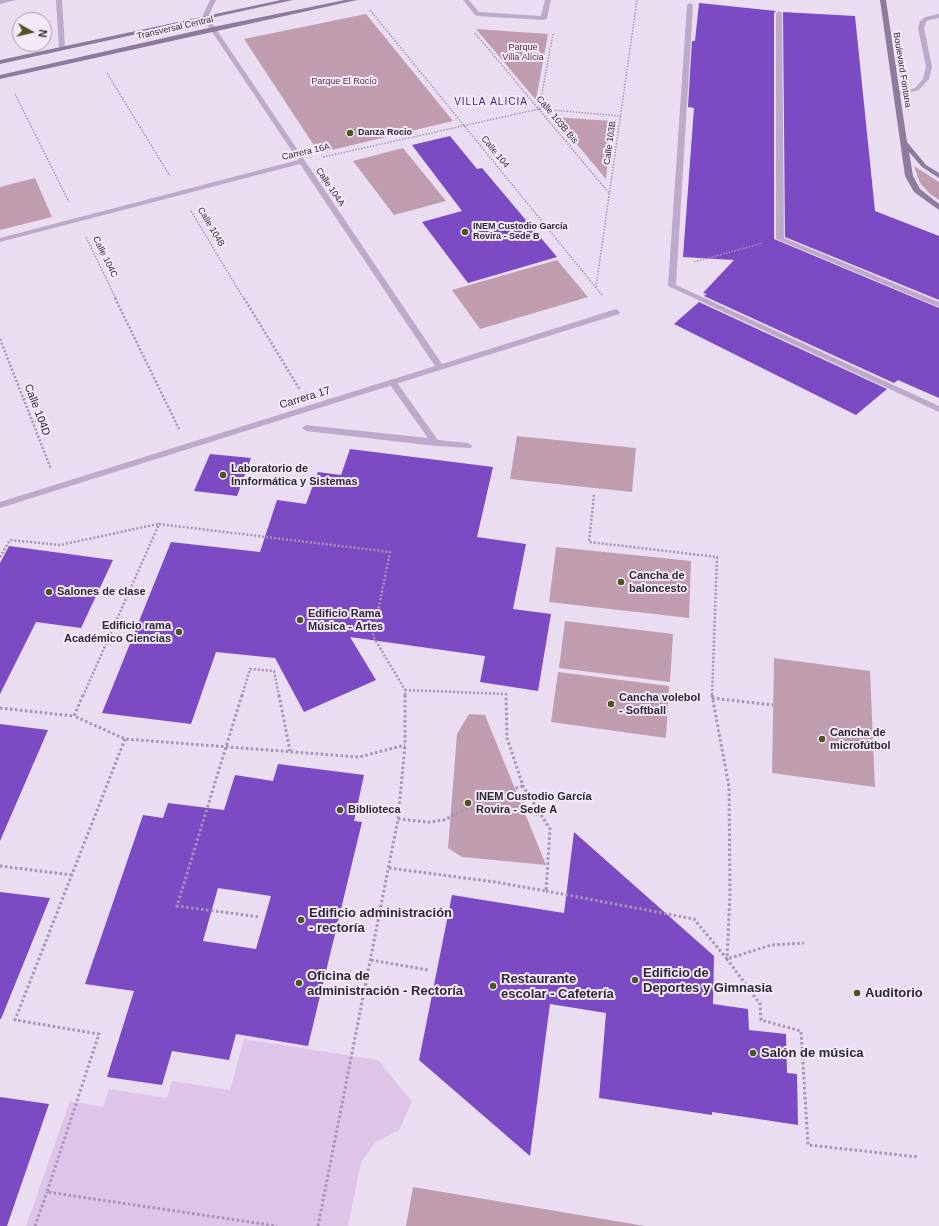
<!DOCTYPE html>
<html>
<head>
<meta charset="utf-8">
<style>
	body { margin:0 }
	#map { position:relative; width:939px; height:1226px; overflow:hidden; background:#ebddf1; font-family:Arial,sans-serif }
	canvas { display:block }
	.north { position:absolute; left:12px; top:12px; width:40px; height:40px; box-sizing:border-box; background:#f4e9f9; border:1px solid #a59cab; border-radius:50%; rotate:98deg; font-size:11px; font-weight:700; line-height:16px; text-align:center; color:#2f2836 }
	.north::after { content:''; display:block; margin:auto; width:14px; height:18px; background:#49561f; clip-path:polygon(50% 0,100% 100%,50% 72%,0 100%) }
</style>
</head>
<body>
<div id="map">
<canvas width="939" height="1226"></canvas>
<div class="north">N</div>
</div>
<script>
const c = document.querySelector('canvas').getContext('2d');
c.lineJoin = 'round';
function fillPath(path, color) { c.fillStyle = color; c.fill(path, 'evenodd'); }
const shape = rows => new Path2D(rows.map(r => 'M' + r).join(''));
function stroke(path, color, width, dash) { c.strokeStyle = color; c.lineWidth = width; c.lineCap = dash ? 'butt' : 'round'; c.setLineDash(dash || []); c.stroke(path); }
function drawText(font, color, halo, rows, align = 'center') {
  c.font = font + ' Arial,sans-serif'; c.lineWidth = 4; c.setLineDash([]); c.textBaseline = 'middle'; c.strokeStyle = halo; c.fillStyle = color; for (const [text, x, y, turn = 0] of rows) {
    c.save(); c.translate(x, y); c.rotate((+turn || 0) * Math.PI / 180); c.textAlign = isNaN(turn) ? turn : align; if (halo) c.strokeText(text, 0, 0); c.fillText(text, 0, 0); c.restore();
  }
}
const green = shape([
	[366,14,453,121,319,153,244,39],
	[476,29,548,34,536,100],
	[554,117,612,121,606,179],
	[403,148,446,201,394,215,353,161],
	[914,166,939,182,939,200,930,194,920,183],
	[35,178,52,217,0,230,0,187],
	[557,260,588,297,480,329,452,290],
	[517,436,636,448,632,492,510,479],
	[556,547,691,561,689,618,549,602],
	[565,621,673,634,670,682,559,668],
	[774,658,870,671,875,787,772,773],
	[558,672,669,686,666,738,551,722],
	[469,714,485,715,546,865,462,857,448,848,457,734],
	[413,1187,645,1226,406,1226]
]);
const plaza = shape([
	[244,1039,378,1060,412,1102,399,1130,376,1142,361,1162,348,1226,26,1226,70,1101,103,1107,109,1089,167,1098,172,1081,230,1090]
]);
const building = shape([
	[699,3,776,11,774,13,774,239,939,308,939,398,898,380,894,383,704,296,707,294,703,293,734,260,683,257,694,108,688,107,692,41,695,41],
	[783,12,855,16,875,211,939,236,939,300,785,237],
	[450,136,477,169,482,168,557,257,468,283,422,222,462,211,412,145],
	[699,302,887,389,856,415,674,324],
	[350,449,493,467,477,537,526,544,513,609,551,614,538,691,480,682,485,656,350,637,376,680,304,712,275,658,216,652,191,724,102,713,171,542,260,552,277,500,306,504,318,472,341,475],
	[210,454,251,458,237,496,194,491],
	[9,546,113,560,81,628,36,622,0,694,0,563],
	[0,724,48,730,0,841],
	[278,764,364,775,354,821,362,822,308,1046,236,1034,229,1060,172,1051,162,1085,107,1077,134,991,85,984,143,815,163,818,168,803,224,810,235,775,273,781],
	[218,888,271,896,256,949,203,941],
	[574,832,714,956,713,1004,748,1009,749,1030,786,1034,787,1073,797,1074,798,1125,712,1112,712,1115,599,1098,606,1013,550,1004,530,1156,419,1060,452,895,564,913],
	[0,892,50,898,1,1019,0,1019],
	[0,1097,49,1104,7,1226,0,1226]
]);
const pathFar2 = shape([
	[370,10,602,295],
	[475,33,609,193],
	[107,73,170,176],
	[15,94,69,202],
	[539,109,553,34],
	[323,157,539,109,621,116],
	[191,211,244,299],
	[86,237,116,299],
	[694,262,763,243],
	[596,287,637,0]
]);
const pathFar1 = shape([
	[115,298,179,429],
	[244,298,300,390],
	[0,339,51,469],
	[594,495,589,542,717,557,712,696],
	[0,557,10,540,60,545,158,524],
	[405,690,506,694,506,696],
	[83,696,159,524,390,552,373,636,405,690,405,696],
	[242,696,250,669,274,671,279,696]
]);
const path = shape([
	[83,695,74,716,125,739,359,757,405,745],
	[242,695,177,906,260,917],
	[279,695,290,751],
	[405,695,405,745],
	[712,695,729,787,730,894,727,959,760,1004,761,1020,801,1031,808,1145,919,1157],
	[712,698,773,705],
	[0,708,74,716],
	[125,739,15,1020,99,1034,47,1192,277,1226],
	[398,819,429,822,444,820,493,795,523,786],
	[0,866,72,875],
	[389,868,495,882,546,891,550,829,523,786,507,738,506,695],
	[546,891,694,919,727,959,771,945,804,943],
	[371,960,428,970],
	[35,1226,47,1192],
	[318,1226,398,819,405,745]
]);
const lane = shape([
	[463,0,469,0,479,12,541,16,545,0,551,0,547,18,544,20,477,16,475,15,463,0],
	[690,3,693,5,676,285,939,406,939,412,668,286,687,5,690,3],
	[779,11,782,13,784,238,939,302,939,307,776,239,776,13,779,11],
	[939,14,939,18,929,20,926,22,924,28,932,67,929,79,919,90,895,96,895,94,915,88,923,79,926,67,918,28,920,21,925,17,939,14],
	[392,379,395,380,438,440,468,443,472,446,471,448,436,446,306,431,302,428,306,425,428,438,388,382,392,379]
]);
const street = shape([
	[0,0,16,0,0,4,0,0],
	[56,0,62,0,65,48,62,50,59,48,56,0],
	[210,0,216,0,208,17,442,364,613,310,616,309,620,312,619,314,0,508,0,502,435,366,300,164,0,242,0,238,298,160,202,17,210,0]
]);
const secondary = shape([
	[281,0,293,0,0,64,0,60,281,0],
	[345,0,357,0,0,79,0,75,213,27,345,0],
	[880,0,886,0,907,142,926,165,939,173,939,178,922,167,909,152,913,176,920,189,939,204,939,210,914,192,905,176,880,0]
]);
const markers = [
	[350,133,4,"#49561f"],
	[465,232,4,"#49561f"],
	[223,475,4,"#49561f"],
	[621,582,4,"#49561f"],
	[49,592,4,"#49561f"],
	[300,620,4,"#49561f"],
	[179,632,4,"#49561f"],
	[611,704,4,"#49561f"],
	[822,739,4,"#49561f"],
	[468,803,4,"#49561f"],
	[340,810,4,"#49561f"],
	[301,920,4,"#49561f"],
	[635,980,4,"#49561f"],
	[299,983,4,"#49561f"],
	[493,986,4,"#49561f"],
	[857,993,4,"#49561f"],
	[753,1053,4,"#49561f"]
];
const farStreetnames = [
	["Transversal Central",175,28,-13],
	["Boulevard Fontana",902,70,81],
	["Calle 103B Bis",557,120,50],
	["Calle 103B",610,143,-82],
	["Carrera 16A",306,152,-13],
	["Calle 104",495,152,51],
	["Calle 104A",330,187,56],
	["Calle 104B",211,227,59],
	["Calle 104C",105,257,64]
];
const farParknames = [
	["Parque",523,48],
	["Villa Alícia",523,58],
	["Parque El Rocío",344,82]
];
const farPoinames = [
	["Danza Rocio",358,133],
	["INEM Custodio García",473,227],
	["Rovira - Sede B",473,237]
];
const farNeighbourhoodnames = [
	["VILLA ALICIA",491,102]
];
const streetNames = [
	["Carrera 17",305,398,-17],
	["Calle 104D",37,410,69]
];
const poiNames = [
	["Laboratorio de",231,469],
	["Innformática y Sistemas",231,482],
	["Cancha de",629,576],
	["baloncesto",629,589],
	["Salones de clase",57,592],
	["Edificio Rama",308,614],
	["Música - Artes",308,627],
	["Edificio rama",171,626,"right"],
	["Académico Ciencias",171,639,"right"],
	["Cancha volebol",619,698],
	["- Softball",619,711],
	["Cancha de",830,733],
	["microfútbol",830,746],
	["INEM Custodio García",476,797],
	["Rovira - Sede A",476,810],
	["Biblioteca",348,810]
];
const nearPoinames = [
	["Edificio administración",309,913],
	["- rectoría",309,928],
	["Edificio de",643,973],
	["Deportes y Gimnasia",643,988],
	["Oficina de",307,976],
	["administración - Rectoría",307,991],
	["Restaurante",501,979],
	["escolar - Cafetería",501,994],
	["Auditorio",865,993],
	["Salón de música",761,1053]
];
fillPath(green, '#c09dae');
fillPath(plaza, '#dfc4e9');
fillPath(building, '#7c4ac2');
stroke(pathFar2, '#a793b5', 1.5, [1.5, 1.5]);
stroke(pathFar1, '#a793b5', 2.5, [2, 2]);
stroke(path, '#a793b5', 3, [2.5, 2.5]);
fillPath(lane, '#bda9c9');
fillPath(street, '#bda9c9');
fillPath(secondary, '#8d7a9d');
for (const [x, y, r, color] of markers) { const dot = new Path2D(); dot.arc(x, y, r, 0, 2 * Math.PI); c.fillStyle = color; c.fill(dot); stroke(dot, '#f4e9f9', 1.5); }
drawText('9px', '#2f2836', '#f4e9f9', farStreetnames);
drawText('9px', '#542d3f', '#f4e9f9', farParknames);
drawText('bold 9px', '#2f2836', '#f4e9f9', farPoinames, 'left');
c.letterSpacing = '1px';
drawText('10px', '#4b2482', '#f4e9f9', farNeighbourhoodnames);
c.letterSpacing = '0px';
drawText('11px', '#2f2836', '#f4e9f9', streetNames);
drawText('bold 11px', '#2f2836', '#f4e9f9', poiNames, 'left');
drawText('bold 13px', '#2f2836', '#f4e9f9', nearPoinames, 'left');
</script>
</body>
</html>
